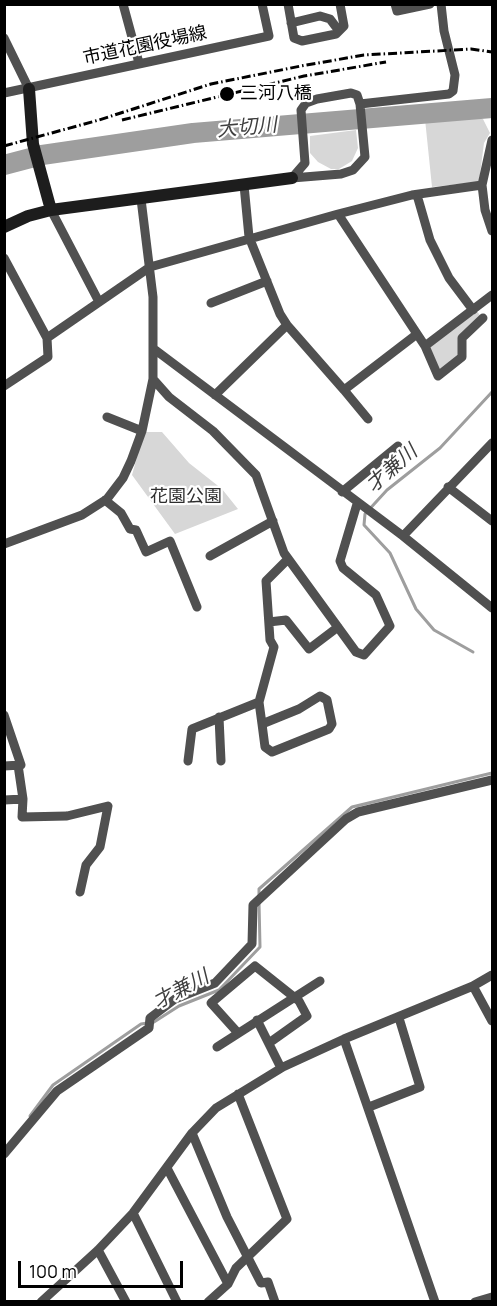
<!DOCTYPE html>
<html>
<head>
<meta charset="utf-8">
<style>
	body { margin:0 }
	#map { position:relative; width:497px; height:1306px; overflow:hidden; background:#fff; font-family:Manrope,sans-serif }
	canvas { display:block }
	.frame { position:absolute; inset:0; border:6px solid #000; pointer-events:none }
	.scale { position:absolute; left:18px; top:1261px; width:165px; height:27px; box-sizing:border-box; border:3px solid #000; border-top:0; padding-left:8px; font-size:18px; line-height:21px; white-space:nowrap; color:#000; -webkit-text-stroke:4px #fff; paint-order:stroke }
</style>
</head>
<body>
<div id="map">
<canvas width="497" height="1306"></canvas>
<div class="frame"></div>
<div class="scale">100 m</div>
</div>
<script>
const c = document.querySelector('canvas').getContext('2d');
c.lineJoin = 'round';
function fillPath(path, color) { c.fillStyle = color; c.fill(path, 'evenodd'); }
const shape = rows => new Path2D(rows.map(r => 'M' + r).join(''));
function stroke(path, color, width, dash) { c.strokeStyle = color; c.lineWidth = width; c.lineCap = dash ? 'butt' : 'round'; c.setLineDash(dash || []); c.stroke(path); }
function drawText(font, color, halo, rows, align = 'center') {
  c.font = font + ' Manrope,"Noto Sans JP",sans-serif'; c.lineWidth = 4.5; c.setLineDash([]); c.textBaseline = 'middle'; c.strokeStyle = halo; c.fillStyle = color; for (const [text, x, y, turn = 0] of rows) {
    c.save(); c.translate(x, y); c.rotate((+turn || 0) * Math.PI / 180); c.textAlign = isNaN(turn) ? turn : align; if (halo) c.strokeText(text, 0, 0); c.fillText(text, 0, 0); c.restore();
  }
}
const green = shape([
	[425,119,483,119,490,133,484,143,479,182,432,187],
	[356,130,358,148,352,161,339,169,331,169,318,162,310,153,310,136],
	[477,311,481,317,461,335,460,356,439,372,428,347],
	[144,432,162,432,189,463,222,489,238,509,175,534,132,475]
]);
const stream = shape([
	[473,652,434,630,416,609,390,553,364,525,365,514,387,490,440,448,492,392],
	[259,896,259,889,352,807,492,773],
	[30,1116,53,1085,141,1024,154,1022,179,1006,219,990,260,947,259,902]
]);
const river = shape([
	[4,165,42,155,193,133,492,108]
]);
const street = shape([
	[123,4,139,63],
	[288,4,294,38,302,41,336,34,344,26,340,4],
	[395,4,397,11,430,4],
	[291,23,320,16,330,19,339,31],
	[4,38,29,89],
	[4,93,269,36,262,4],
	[351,93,357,95,360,104,365,157,353,170,341,174,292,178,305,163,301,110,306,103,317,99,351,93],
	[360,104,449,94,453,91,455,75,444,31,441,4],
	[492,140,482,185,485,210,492,231],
	[417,195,430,240,449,278,473,310],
	[51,210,98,300],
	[338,214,425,346,438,376,462,357,462,338,483,318],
	[4,258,47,338],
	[211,303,267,281],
	[287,325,344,390,417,334],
	[425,346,492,295],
	[154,349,403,536,492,608],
	[153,379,169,397,213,431,256,475,284,553,356,652,364,655,390,626,376,595,343,568,340,561,357,504],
	[4,386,48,357,47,338,150,267,338,214,412,195,482,185],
	[344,390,368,419],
	[215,395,287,325,280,314,249,237,244,185],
	[107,417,142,431],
	[448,487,492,521],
	[342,492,398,446],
	[105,500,121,513,130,529,136,530,146,552,170,541,197,607],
	[403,536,492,443],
	[4,544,82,515,107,499,123,478,131,461,142,431,153,379,153,297,141,199],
	[210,556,273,521],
	[269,622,286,620,309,649,338,627],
	[4,715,21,765,4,766],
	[219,717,221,761],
	[262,724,299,709,320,696,327,700,332,724,329,729,272,752,265,747,262,724,259,702,274,647,270,640,266,581,288,559],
	[188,761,192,729,259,702],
	[23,799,22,817,67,816,108,806,100,847,86,865,80,892],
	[4,800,23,799,18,765],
	[473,986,492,1021],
	[257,1020,281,1068],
	[238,1033,211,1003,255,966,299,1001,307,1016,269,1043],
	[344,1039,435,1302],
	[217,1047,320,981],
	[369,1107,420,1087,399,1018],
	[192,1133,227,1217,261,1283,268,1282,275,1302],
	[4,1154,57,1091,149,1028,150,1018,175,999,215,983,252,944,253,905,346,819,358,812,492,780],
	[167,1168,228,1284],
	[133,1213,177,1302],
	[98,1250,126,1302],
	[41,1302,98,1250,133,1213,192,1133,216,1108,283,1067,344,1039,473,986,492,975],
	[208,1302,228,1284,236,1268,287,1219,238,1094],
	[475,1302,492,1297]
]);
const secondary = shape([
	[29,89,33,144,51,210],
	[4,227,28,216,51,210,292,178]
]);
const rail = shape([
	[122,120,304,76,386,62],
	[4,146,99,120,211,84,301,66,364,55,471,49,492,52]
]);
const markers = [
	[227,94,8,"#000"]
];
const streetNames = [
	["市道花園役場線",145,46,-12]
];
const poiNames = [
	["三河八橋",240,94]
];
const parkNames = [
	["花園公園",186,497]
];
const waterNames = [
	["大切川",247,128,-5],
	["才兼川",392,469,-41],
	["才兼川",181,990,-28]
];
fillPath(green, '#d7d7d7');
stroke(stream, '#9e9e9e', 3);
stroke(river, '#9e9e9e', 20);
stroke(street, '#505050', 9);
stroke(secondary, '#1d1d1d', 12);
stroke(rail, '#000', 3, [9, 3, 1.5, 3]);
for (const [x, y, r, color] of markers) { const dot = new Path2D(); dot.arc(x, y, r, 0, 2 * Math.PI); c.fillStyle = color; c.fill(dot); stroke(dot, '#fff', 2); }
drawText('18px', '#000', '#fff', streetNames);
drawText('18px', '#000', '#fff', poiNames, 'left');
drawText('18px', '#2e2e2e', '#fff', parkNames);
drawText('italic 20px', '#3f3f3f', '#fff', waterNames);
</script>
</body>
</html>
